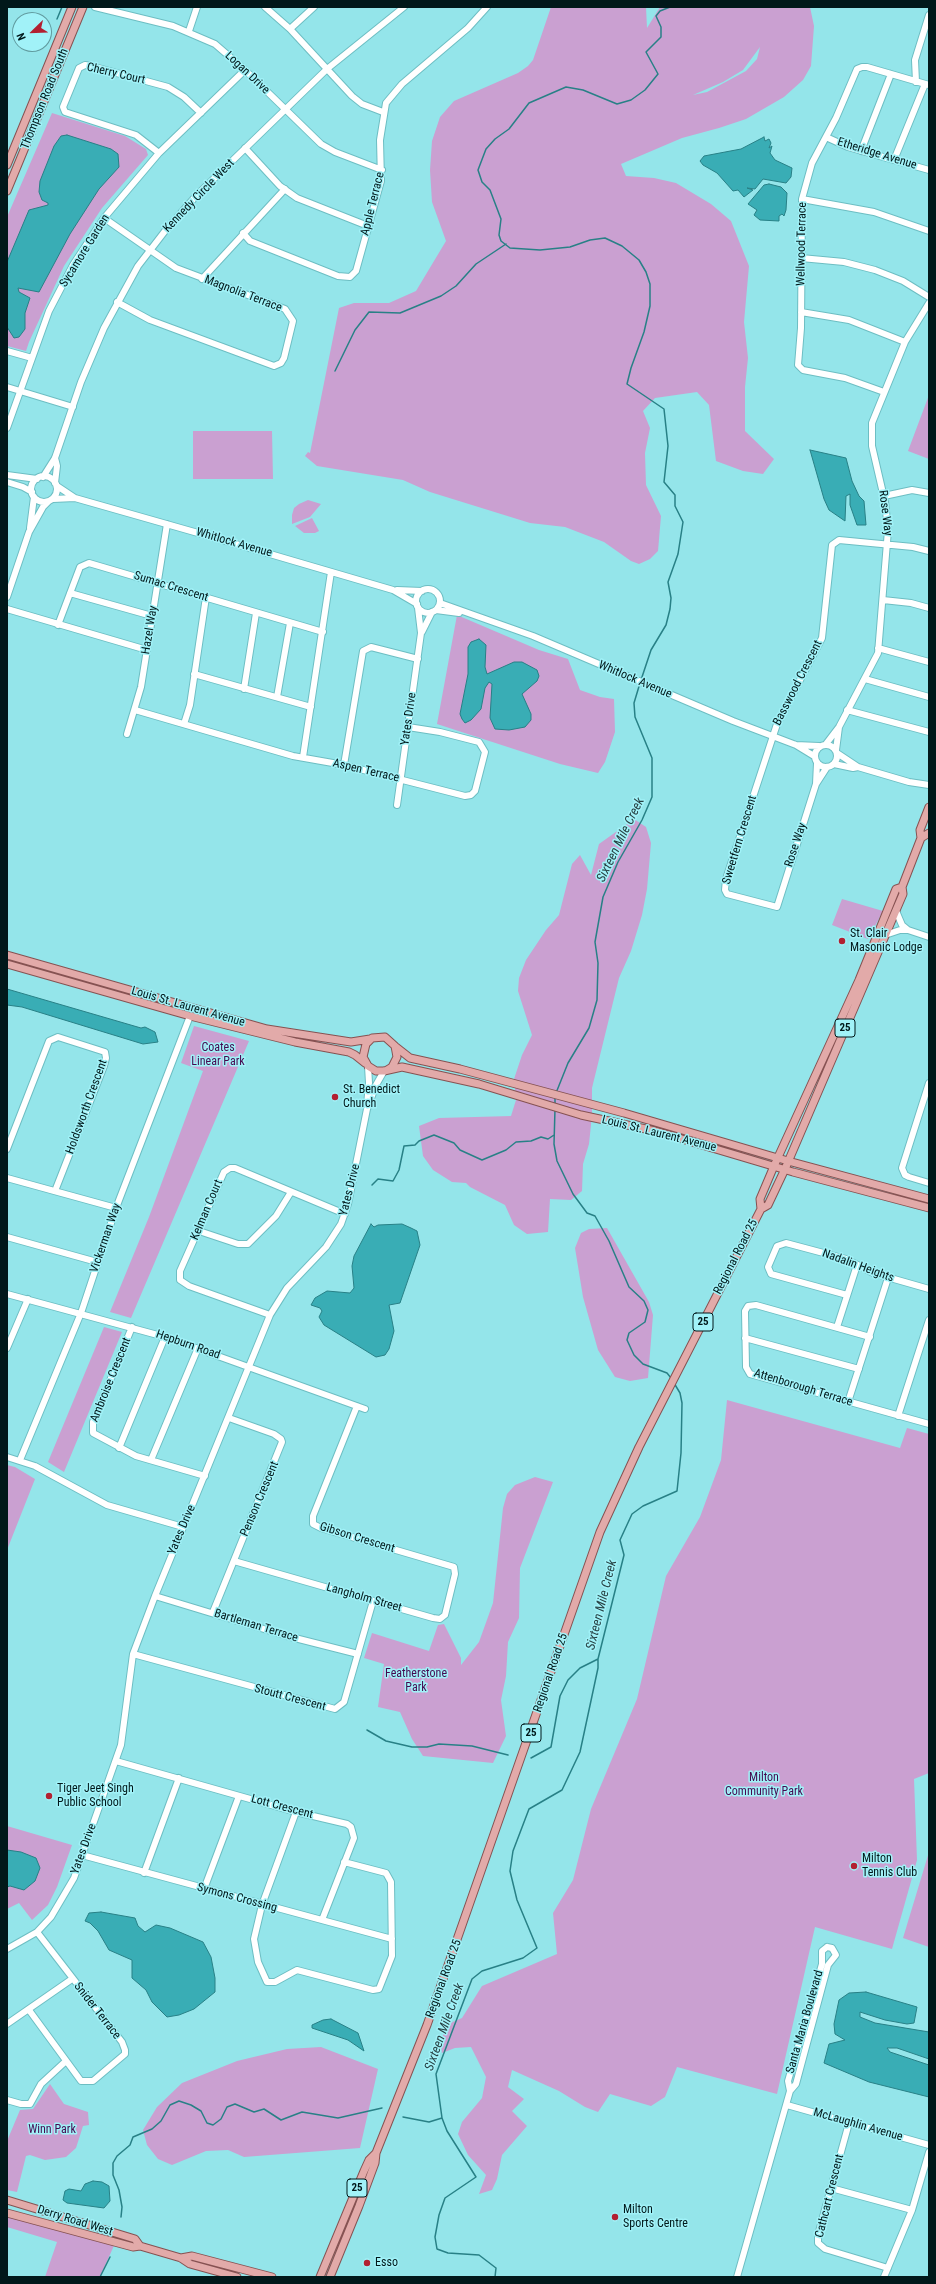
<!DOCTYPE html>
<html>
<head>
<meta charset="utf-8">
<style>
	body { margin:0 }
	#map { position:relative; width:936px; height:2284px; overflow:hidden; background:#94e5ea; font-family:"Roboto Condensed",sans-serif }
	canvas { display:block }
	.frame { position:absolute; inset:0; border:8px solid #01181a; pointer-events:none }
	.north { position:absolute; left:12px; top:12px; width:40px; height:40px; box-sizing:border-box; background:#a1f2f8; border:1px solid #619b9f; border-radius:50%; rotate:247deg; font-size:11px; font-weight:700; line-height:16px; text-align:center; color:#01181a }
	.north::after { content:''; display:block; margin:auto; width:14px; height:18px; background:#b22031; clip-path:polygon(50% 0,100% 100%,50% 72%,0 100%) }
</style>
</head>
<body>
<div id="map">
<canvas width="936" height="2284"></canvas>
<div class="frame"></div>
<div class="north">N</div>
</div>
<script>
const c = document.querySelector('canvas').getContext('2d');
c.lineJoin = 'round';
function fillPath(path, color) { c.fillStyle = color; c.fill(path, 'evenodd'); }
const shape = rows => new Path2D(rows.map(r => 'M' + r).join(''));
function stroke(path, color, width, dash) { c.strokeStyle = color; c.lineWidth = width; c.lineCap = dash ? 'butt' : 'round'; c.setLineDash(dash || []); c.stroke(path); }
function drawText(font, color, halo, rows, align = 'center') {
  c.font = font + ' "Roboto Condensed",sans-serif'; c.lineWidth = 3; c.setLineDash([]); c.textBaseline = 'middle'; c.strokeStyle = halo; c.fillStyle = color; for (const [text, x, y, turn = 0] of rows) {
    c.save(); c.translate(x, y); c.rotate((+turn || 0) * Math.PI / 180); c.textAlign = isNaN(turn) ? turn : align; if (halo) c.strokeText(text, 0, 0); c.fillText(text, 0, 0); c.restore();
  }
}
const green = shape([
	[551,7,646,7,647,28,660,7,810,7,814,26,811,66,803,80,784,97,746,119,719,128,682,138,621,164,626,176,654,178,676,183,711,204,731,221,749,266,744,322,748,358,745,387,745,431,774,459,763,474,743,471,716,461,709,405,697,392,655,398,643,411,650,428,645,453,646,485,661,516,658,551,650,559,639,564,631,561,604,542,565,527,530,523,430,492,403,480,317,466,305,456,308,452,310,453,339,308,354,303,389,303,416,291,446,241,432,202,430,170,432,141,440,117,454,101,518,73,528,66,533,60],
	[760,47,757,59,746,71,707,92,693,95,723,82,743,70],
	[52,113,125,136,146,149,148,155,102,208,64,266,29,342,26,351,7,346,7,217],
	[929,395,929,459,908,451],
	[193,431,272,431,273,479,193,479],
	[308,500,321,504,310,517,292,524,292,515,294,508,299,504],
	[312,518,319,531,315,533,304,533,295,526],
	[457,615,539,650,568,659,580,690,600,697,614,699,615,732,605,762,598,773,560,764,437,724],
	[634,819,646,827,651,843,647,889,642,915,631,951,619,978,592,1088,592,1115,589,1144,583,1164,582,1191,571,1200,550,1199,548,1232,527,1234,514,1225,505,1205,470,1187,466,1183,452,1182,433,1170,423,1156,419,1126,439,1118,511,1116,516,1100,514,1079,522,1055,532,1035,518,991,519,978,526,960,546,930,559,915,572,864,580,855,591,875,599,844],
	[842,899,883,911,868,939,832,925],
	[194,1026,249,1041,131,1318,110,1312,149,1217,203,1071,181,1063],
	[607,1228,649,1302,653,1315,648,1378,630,1381,615,1377,598,1350,583,1297,575,1248,581,1233,589,1229],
	[104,1327,122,1332,64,1472,48,1462],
	[727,1400,900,1448,907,1428,929,1434,929,1773,914,1779,917,1860,892,1949,815,1927,777,2094,677,2067,665,2097,651,2106,610,2094,598,2112,585,2107,559,2091,512,2070,508,2087,524,2099,512,2111,527,2126,502,2155,497,2179,492,2190,479,2194,486,2175,468,2155,458,2134,462,2122,482,2098,486,2077,471,2047,455,2048,442,2053,439,2044,448,2024,462,2018,482,1986,557,1954,553,1913,573,1880,591,1809,637,1699,666,1576,700,1517,721,1460],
	[7,1465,15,1467,35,1479,7,1550],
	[535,1477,553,1482,520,1568,519,1618,508,1642,506,1676,501,1700,506,1736,493,1763,423,1756,412,1739,400,1712,378,1707,384,1664,364,1658,372,1633,429,1651,438,1625,444,1624,461,1658,461,1665,479,1642,493,1603,503,1508,507,1494,515,1485],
	[7,1826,72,1845,57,1887,48,1905,32,1920,19,1903,7,1909],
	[929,1852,929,1947,903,1938],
	[321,2047,378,2069,360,2148,244,2157,228,2150,206,2151,172,2165,158,2159,147,2145,143,2130,157,2107,182,2083,237,2061,287,2049],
	[50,2084,64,2104,88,2112,89,2125,83,2126,76,2148,66,2157,45,2160,30,2155,26,2156,17,2192,7,2190,7,2141,20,2110,33,2109],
	[7,2211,116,2241,100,2277,45,2277,57,2242,7,2227]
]);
const water = shape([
	[67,135,111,149,118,154,119,167,99,189,70,234,39,292,18,288,19,292,30,298,25,313,25,329,19,337,14,338,7,327,7,262,29,210,48,205,48,203,42,200,39,192,40,181,54,146,61,136,67,135],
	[764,137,765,141,769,139,771,143,769,148,772,146,770,153,775,160,792,168,791,177,786,183,763,179,755,189,747,188,753,190,744,197,738,190,733,191,717,173,703,165,700,161,704,156,741,149,764,137],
	[769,184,781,187,787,193,786,210,784,216,782,214,779,216,779,221,760,220,754,215,757,210,748,204,764,185,769,184],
	[810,450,846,458,852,481,859,496,864,501,866,525,857,525,850,505,850,494,846,496,845,521,829,510,824,499,810,450],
	[479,639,486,645,485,667,487,674,514,662,522,662,537,670,539,676,537,681,522,694,531,714,531,720,525,727,509,730,495,729,490,718,492,684,489,682,485,688,481,709,471,720,465,723,462,719,460,714,468,674,468,647,471,642,479,639],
	[7,989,141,1028,145,1027,155,1032,158,1042,143,1044,22,1007,7,1005,7,989],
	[371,1224,374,1227,378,1225,402,1224,411,1228,417,1231,420,1245,400,1303,389,1305,394,1331,389,1349,385,1355,376,1357,324,1325,319,1317,322,1311,320,1308,311,1305,315,1298,327,1291,350,1293,354,1288,352,1266,354,1256,371,1224],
	[7,1850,21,1852,36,1858,40,1868,35,1881,24,1890,10,1886,7,1887,7,1850],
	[101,1912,135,1918,138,1926,145,1932,156,1925,170,1928,203,1942,211,1957,215,1978,215,1992,194,2009,179,2015,167,2017,152,2002,146,1990,132,1978,132,1960,109,1950,98,1931,90,1923,85,1921,89,1913,101,1912],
	[866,1992,917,2007,914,2023,907,2024,885,2020,860,2012,860,2017,875,2023,929,2032,929,2059,897,2048,887,2048,890,2052,929,2065,929,2097,869,2082,824,2063,829,2044,845,2040,835,2034,834,2024,839,2000,849,1993,866,1992],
	[331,2019,358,2033,364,2051,348,2040,312,2028,312,2025,323,2020,331,2019],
	[93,2181,102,2182,109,2186,110,2201,104,2208,67,2203,63,2200,65,2191,69,2189,81,2191,85,2184,93,2181]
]);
const stream = shape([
	[57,19,62,7],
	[335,371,355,330,369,312,400,313,441,296,456,286,476,264,506,244],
	[641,680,651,650,666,625,670,609,671,598,668,582,678,554,683,522,675,506,675,495,664,482,668,446,664,409,627,384,631,368,644,332,650,306,650,284,646,272,639,260,622,246,605,238,590,240,570,247,540,250,510,248,501,241,499,235,501,219,490,190,482,182,478,170,486,149,495,139,509,129,529,103,566,87,583,90,617,104,631,100,645,90,658,74,646,52,661,37,661,27,656,16,660,11,670,7],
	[556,1093,568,1063,589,1028,597,1000,598,963,595,942,603,897,618,862,642,820,652,797,652,758,635,717,634,703,640,683],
	[555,1105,555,1097],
	[555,1109,554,1144,557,1161,573,1194,587,1213,595,1216,609,1241,629,1287,644,1301,648,1310,645,1322,629,1333,627,1340,634,1355,643,1364,667,1373,671,1378],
	[372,1185,378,1179,393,1181,399,1170,404,1146,415,1145,419,1141,434,1135,454,1143,460,1150,482,1160,506,1150,516,1142,531,1141,541,1137,548,1139,554,1135],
	[367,1730,386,1741,412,1747,427,1747,439,1744,472,1746,508,1755],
	[531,1758,551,1747,560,1696,568,1680,580,1668,598,1659],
	[403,2117,429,2122,442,2118],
	[121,2217,122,2207,119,2190,113,2175,113,2163,117,2156,130,2145,133,2137,152,2129,161,2121,170,2105,179,2101,191,2105,201,2111,207,2123,213,2125,221,2119,227,2107,235,2104,254,2112,264,2109,281,2120,302,2112,338,2118,382,2108],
	[100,2277,110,2257],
	[495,2277,496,2268,479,2255,448,2253,437,2249,435,2237,439,2215,445,2198,476,2177,447,2131,442,2118,436,2074,472,1979,482,1971,523,1958,537,1948,517,1900,510,1871,513,1851,529,1809,562,1790,580,1752,598,1668,598,1659,624,1555,620,1540,632,1514,643,1506,677,1491,681,1453,682,1403,680,1393,674,1383]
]);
const minor = shape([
	[95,7,173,26,215,44,245,70,321,144,335,152,382,170],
	[265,7,290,29,352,96,362,104,383,112],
	[290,29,314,7],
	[189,31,197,7],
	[916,82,915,60,929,15],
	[826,137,848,147,929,170],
	[245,148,280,186,297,198,368,226],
	[861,151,891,74],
	[159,153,136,135,65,112,63,107,79,68,85,65,91,66,168,87,184,97,201,113],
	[894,160,925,84],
	[802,199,874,212,929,231],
	[104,218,176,268,285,309,293,321,284,358,281,363,274,366,150,320,117,302],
	[243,233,250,241,338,276,350,277,356,271,381,181,380,140,386,103,402,84,468,28,487,7],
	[801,258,844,262,875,270,903,281,929,297],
	[202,279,285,189],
	[801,312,849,320,905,342],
	[7,351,32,358],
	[7,387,73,407],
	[884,392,845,378,803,370,798,365,801,328,802,199,812,163,836,118,857,69,862,67,867,67,929,85],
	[7,428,49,311,73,265,104,218,159,153,245,70],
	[55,458,57,466,55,483],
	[7,475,37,479],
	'31 489a13 13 0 1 1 26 0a13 13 0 1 1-26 0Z',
	[43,477,55,458,81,382,104,328,138,266,165,231,196,196,327,69,404,7],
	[7,482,23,487,32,492],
	[57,486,75,498],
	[884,496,912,490,929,493],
	[53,499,75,498,205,535,393,590,417,604],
	[30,528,34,497],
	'416 601a12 12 0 1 1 24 0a12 12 0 1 1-24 0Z',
	[397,590,422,591],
	[70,593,152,616],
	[7,597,29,532,43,507,48,502],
	[883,600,911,603,929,608],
	[440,603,533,636,733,721,796,745,819,746],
	[7,609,147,650],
	[436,610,459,613],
	[58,625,80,567,89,563,323,632],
	[422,632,432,612],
	[878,648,929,662],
	[194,674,311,707],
	[865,679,929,697],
	[244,689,256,613],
	[277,697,290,623],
	[135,710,293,756,344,765,465,796,471,795,475,791,485,752,479,742,440,732,408,727],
	[847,710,929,732],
	[184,724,190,705,206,597],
	[127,734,141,687,167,524],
	[826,744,839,727,878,653,888,530,885,502,872,446,872,423,905,342,929,303],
	'815 756a11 11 0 1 1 22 0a11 11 0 1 1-22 0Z',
	[796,745,814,756],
	[836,750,839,727],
	[837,753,858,767,909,782,929,785],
	[303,757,331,572],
	[817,763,816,784,777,907,727,894,725,890,726,879,777,724,822,638,832,545,839,540,913,547,929,551],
	[834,764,853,768,858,767],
	[344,765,363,651,371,647,418,659],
	[816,784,827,767],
	[397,805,421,633,418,608],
	[896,911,902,925,908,930,929,937],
	[885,935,900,930,908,930],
	[929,1083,902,1168,905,1175,909,1177,929,1183],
	[367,1105,369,1083,368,1066],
	[7,1149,49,1041,58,1037,105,1052,106,1058,104,1066,55,1191],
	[7,1178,116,1208],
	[199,1231,238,1244,248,1244,276,1216,291,1192],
	[7,1237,97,1262],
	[7,1294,165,1337,365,1409],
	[847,1295,771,1274,768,1267,777,1246,786,1243,846,1259,873,1273,929,1289],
	[270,1315,189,1286,180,1280,180,1271,224,1172,230,1168,235,1168,345,1214],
	[132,1327,93,1422,93,1433,136,1456,205,1476],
	[837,1327,857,1265],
	[870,1337,756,1305,748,1306,745,1311,746,1367,750,1374,929,1424],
	[745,1338,859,1369],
	[7,1348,28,1299],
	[848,1402,888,1278],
	[898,1416,929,1320],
	[119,1448,165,1337],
	[7,1457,35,1466,107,1505,183,1527],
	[20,1460,81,1313,116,1208,190,1016],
	[151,1460,198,1348],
	[234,1561,433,1618,440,1619,445,1615,455,1574,454,1567,321,1528,313,1524,313,1516,357,1406],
	[155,1596,287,1636,358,1654],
	[213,1612,282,1442,281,1439,274,1434,229,1418],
	[133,1654,335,1709,344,1702,373,1601],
	[116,1761,296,1812,347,1824,351,1827,354,1838,322,1920],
	[296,1812,262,1905,254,1939,258,1962,267,1982,275,1982,297,1970,373,1990,379,1989,392,1956,391,1882,386,1873,344,1862],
	[82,1855,392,1939],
	[144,1873,179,1778],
	[204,1889,239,1796],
	[827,1947,832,1948,836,1955,828,1965,796,2084,790,2091,788,2081,822,1964,822,1951,827,1947],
	[7,1949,37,1932,51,1917,74,1878,121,1745,133,1654,155,1596,270,1315,287,1288,326,1247,341,1224,348,1204,367,1109,376,1085,384,1071],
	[29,2010,81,2081,93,2081,125,2054,125,2050,122,2042,37,1932],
	[7,2024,72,1979],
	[7,2100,21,2104,30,2104,41,2084,66,2061],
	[787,2105,929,2145],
	[849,2123,818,2235,818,2243,825,2249,888,2268],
	[831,2188,912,2210],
	[737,2277,790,2091],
	[884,2277,912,2210,929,2152]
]);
const major = shape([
	[7,165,72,7],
	[7,191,83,7],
	[921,838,929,833],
	[7,955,267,1029,351,1042,370,1039],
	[7,964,190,1016,295,1042,349,1052,355,1055,365,1063],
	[396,1047,410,1058,460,1069,624,1113,788,1161,929,1199],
	[387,1070,392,1067,397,1057,395,1046,385,1037,372,1038,366,1044,363,1057,368,1066,376,1071,384,1071,402,1067,479,1084,581,1115,655,1131,793,1172,929,1208],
	[761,1209,768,1205,785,1169,903,894,902,887,921,838,920,830,929,807],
	[7,2200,135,2239,140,2246],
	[7,2213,133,2247,140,2246,181,2258,190,2264,237,2277],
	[181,2258,192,2256,272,2277],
	[320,2277,364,2171,369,2160,376,2153],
	[330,2277,359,2206,375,2163,376,2153,427,2025,600,1532,639,1447,761,1209,760,1199,774,1166,859,980,896,889,902,887]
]);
const markers = [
	[842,941,4,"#b22031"],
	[335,1097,4,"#b22031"],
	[49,1796,4,"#b22031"],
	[854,1866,4,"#b22031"],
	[615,2217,4,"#b22031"],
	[367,2263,4,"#b22031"]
];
const shields = [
	[845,1028,20],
	[703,1322,20],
	[531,1733,20],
	[357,2188,20]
];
const shieldNames = [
	["25",845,1028],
	["25",703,1322],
	["25",531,1733],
	["25",357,2188]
];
const streetNames = [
	["Logan Drive",247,73,43],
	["Cherry Court",116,74,13],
	["Thompson Road South",45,99,-68],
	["Etheridge Avenue",877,154,17],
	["Kennedy Circle West",199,196,-46],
	["Apple Terrace",373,204,-76],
	["Wellwood Terrace",802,244,-89],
	["Sycamore Garden",85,251,-58],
	["Magnolia Terrace",243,294,21],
	["Rose Way",885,513,83],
	["Whitlock Avenue",234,543,16],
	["Sumac Crescent",171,587,17],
	["Hazel Way",150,630,-81],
	["Whitlock Avenue",635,680,23],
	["Basswood Crescent",798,683,-63],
	["Yates Drive",409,719,-82],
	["Aspen Terrace",366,771,13],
	["Sweetfern Crescent",740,840,-73],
	["Rose Way",796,845,-72],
	["Louis St. Laurent Avenue",188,1007,16],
	["Holdsworth Crescent",87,1107,-70],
	["Louis St. Laurent Avenue",659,1134,14],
	["Yates Drive",350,1190,-76],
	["Kelman Court",207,1210,-67],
	["Vickerman Way",106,1238,-71],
	["Regional Road 25",736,1257,-63],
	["Nadalin Heights",858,1266,20],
	["Hepburn Road",188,1345,19],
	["Ambroise Crescent",111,1380,-68],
	["Attenborough Terrace",803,1388,17],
	["Penson Crescent",260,1499,-67],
	["Yates Drive",182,1530,-67],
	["Gibson Crescent",357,1538,17],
	["Langholm Street",364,1598,16],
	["Bartleman Terrace",256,1626,17],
	["Regional Road 25",551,1673,-71],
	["Stoutt Crescent",290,1698,15],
	["Lott Crescent",282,1807,15],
	["Yates Drive",84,1849,-70],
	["Symons Crossing",237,1898,15],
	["Regional Road 25",444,1979,-70],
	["Snider Terrace",97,2011,52],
	["Santa Maria Boulevard",805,2022,-74],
	["McLaughlin Avenue",858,2125,16],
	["Cathcart Crescent",830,2196,-76],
	["Derry Road West",75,2221,17]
];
const poiNames = [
	["St. Clair",850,934],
	["Masonic Lodge",850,948],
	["St. Benedict",343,1090],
	["Church",343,1104],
	["Tiger Jeet Singh",57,1789],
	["Public School",57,1803],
	["Milton",862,1859],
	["Tennis Club",862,1873],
	["Milton",623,2210],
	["Sports Centre",623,2224],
	["Esso",375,2263]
];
const parkNames = [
	["Coates",218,1048],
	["Linear Park",218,1062],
	["Featherstone",416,1674],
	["Park",416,1688],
	["Milton",764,1778],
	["Community Park",764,1792],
	["Winn Park",52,2130]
];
const waterNames = [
	["Sixteen Mile Creek",621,840,-64],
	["Sixteen Mile Creek",602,1605,-76],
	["Sixteen Mile Creek",445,2027,-70]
];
fillPath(green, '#caa0d1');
fillPath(water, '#39adb5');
stroke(water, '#288086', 1);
stroke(stream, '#288086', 1.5);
stroke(minor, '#6dbec3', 8);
stroke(major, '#865252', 9);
stroke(minor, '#fff', 6);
stroke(major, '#e2aaa9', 7);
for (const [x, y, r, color] of markers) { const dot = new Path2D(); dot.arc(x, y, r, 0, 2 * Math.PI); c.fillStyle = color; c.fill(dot); stroke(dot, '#a1f2f8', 1.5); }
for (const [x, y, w] of shields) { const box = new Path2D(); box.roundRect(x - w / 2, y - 9, w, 18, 3); c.fillStyle = '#a1f2f8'; c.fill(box); stroke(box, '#01181a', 1); }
drawText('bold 11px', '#01181a', null, shieldNames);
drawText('12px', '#01181a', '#a1f2f8', streetNames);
drawText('12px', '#01181a', '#a1f2f8', poiNames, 'left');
drawText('12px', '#45084f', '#a1f2f8', parkNames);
drawText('italic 13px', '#274143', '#a1f2f8', waterNames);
</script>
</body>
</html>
